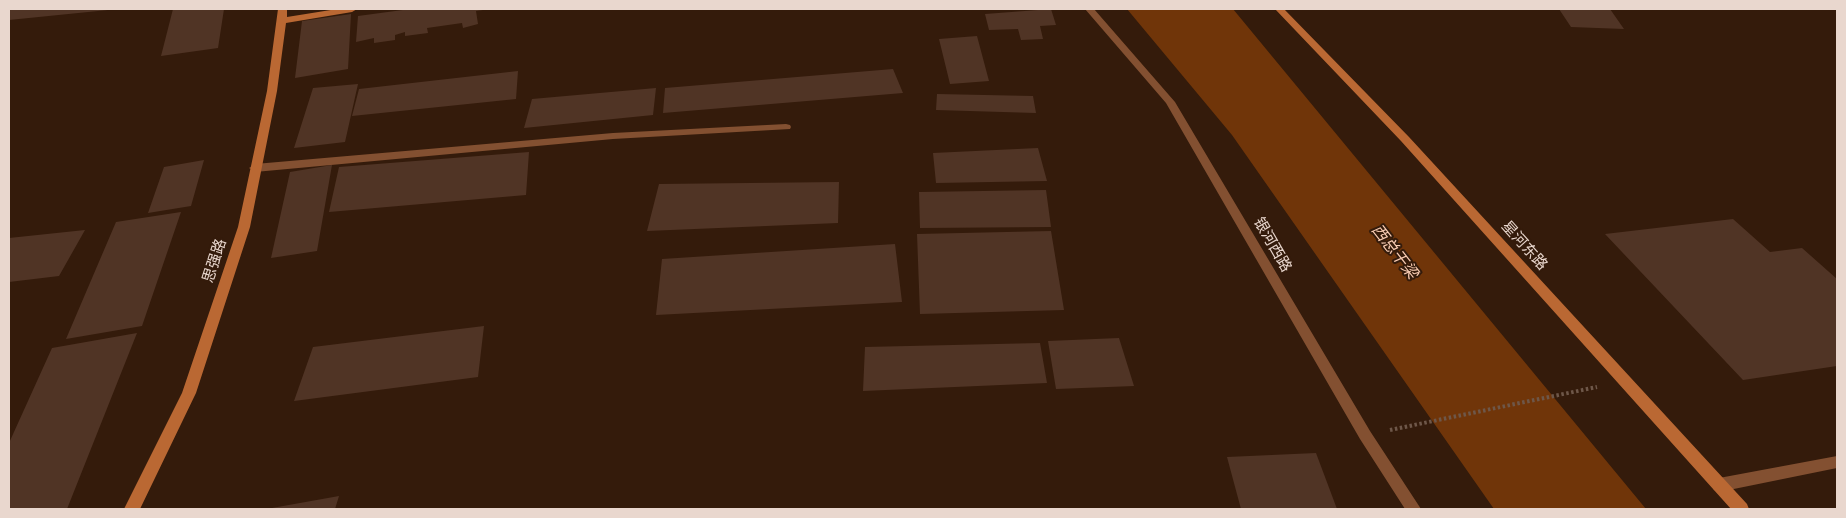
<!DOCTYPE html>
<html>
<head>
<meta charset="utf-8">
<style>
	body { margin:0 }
	#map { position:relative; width:1846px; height:518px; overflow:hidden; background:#341b0b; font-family:"Archivo Narrow",sans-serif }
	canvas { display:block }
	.frame { position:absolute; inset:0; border:10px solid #e9d7ce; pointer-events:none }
</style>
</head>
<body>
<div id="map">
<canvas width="1846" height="518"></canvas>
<div class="frame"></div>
</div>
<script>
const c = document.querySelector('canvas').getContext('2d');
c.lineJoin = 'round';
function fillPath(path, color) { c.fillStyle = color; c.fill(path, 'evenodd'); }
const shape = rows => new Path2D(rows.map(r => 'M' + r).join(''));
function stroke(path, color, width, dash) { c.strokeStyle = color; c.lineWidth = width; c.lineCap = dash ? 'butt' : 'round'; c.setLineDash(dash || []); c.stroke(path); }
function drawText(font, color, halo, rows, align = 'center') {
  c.font = font + ' "Archivo Narrow","Noto Sans SC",sans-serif'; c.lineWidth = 4; c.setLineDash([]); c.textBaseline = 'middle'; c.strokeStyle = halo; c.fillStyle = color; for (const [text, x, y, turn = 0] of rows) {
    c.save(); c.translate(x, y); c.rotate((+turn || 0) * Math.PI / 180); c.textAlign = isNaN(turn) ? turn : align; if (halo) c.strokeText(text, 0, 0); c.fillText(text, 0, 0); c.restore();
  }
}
const water = shape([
	[1127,9,1233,9,1646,509,1494,509,1232,135]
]);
const building = shape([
	[9,9,108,9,108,10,9,20],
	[173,9,224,9,218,48,161,56],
	[410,9,482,9,483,10,476,11,478,24,463,28,462,23,427,28,428,33,405,36,405,32,395,35,395,40,374,43,374,38,356,42,358,16],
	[1051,9,1056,25,1040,26,1043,39,1021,40,1018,29,989,30,985,14],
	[1559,9,1610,9,1624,29,1571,27],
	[351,14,348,69,295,78,302,21],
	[977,36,989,81,950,84,939,39],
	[893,69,903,93,663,113,665,88],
	[518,71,516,99,352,116,359,89],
	[358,84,345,142,294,148,313,88],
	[656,88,653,115,524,128,532,99],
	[937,94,1033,96,1036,113,936,110],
	[1038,148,1047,181,936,183,933,153],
	[529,152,526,195,329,212,339,167],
	[204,160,191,206,148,213,164,167],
	[332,165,317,251,271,258,290,172],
	[839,182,838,223,647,231,659,184],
	[1046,190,1051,227,920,228,919,192],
	[181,212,142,326,66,339,116,222],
	[1733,219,1770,252,1802,248,1837,279,1837,366,1743,380,1605,234],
	[85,230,59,276,9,282,9,238],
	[1051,231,1064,310,920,314,917,234],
	[895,244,902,302,656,315,662,259],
	[484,326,478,377,294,401,313,347],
	[137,333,67,509,9,509,9,443,52,348],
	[1119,338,1134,386,1056,389,1048,341],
	[1040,343,1047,383,863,391,865,347],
	[1316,453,1337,509,1241,509,1227,457],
	[339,496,335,509,272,509,272,508]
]);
const path = shape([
	[1390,430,1597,387]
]);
const lane = shape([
	[786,124,790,125,791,127,790,129,613,139,255,172,249,168,255,164,613,133,786,124]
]);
const street = shape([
	[1085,9,1094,9,1175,102,1370,431,1421,509,1405,509,1360,439,1166,103,1085,9],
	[1837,456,1837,468,1719,492,1714,490,1711,485,1714,480,1719,478,1837,456]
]);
const secondary = shape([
	[278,9,287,9,287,17,337,9,357,9,352,12,286,23,277,91,250,227,196,393,140,509,124,509,182,393,238,227,267,91,278,9],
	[1275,9,1284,9,1409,137,1747,504,1749,509,1731,509,1401,141,1275,9]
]);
const streetNames = [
	["银河西路",1272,245,60],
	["星河东路",1524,246,48],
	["思强路",215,261,-72]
];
const waterNames = [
	["西总干梁",1394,252,52]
];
fillPath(water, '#703509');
fillPath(building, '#503425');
stroke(path, '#6e5749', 4, [2.5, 2.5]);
fillPath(lane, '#835031');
fillPath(street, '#835031');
fillPath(secondary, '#ba6833');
drawText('15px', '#e9d7ce', '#341b0b', streetNames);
drawText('italic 16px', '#f9ccb3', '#341b0b', waterNames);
</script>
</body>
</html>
